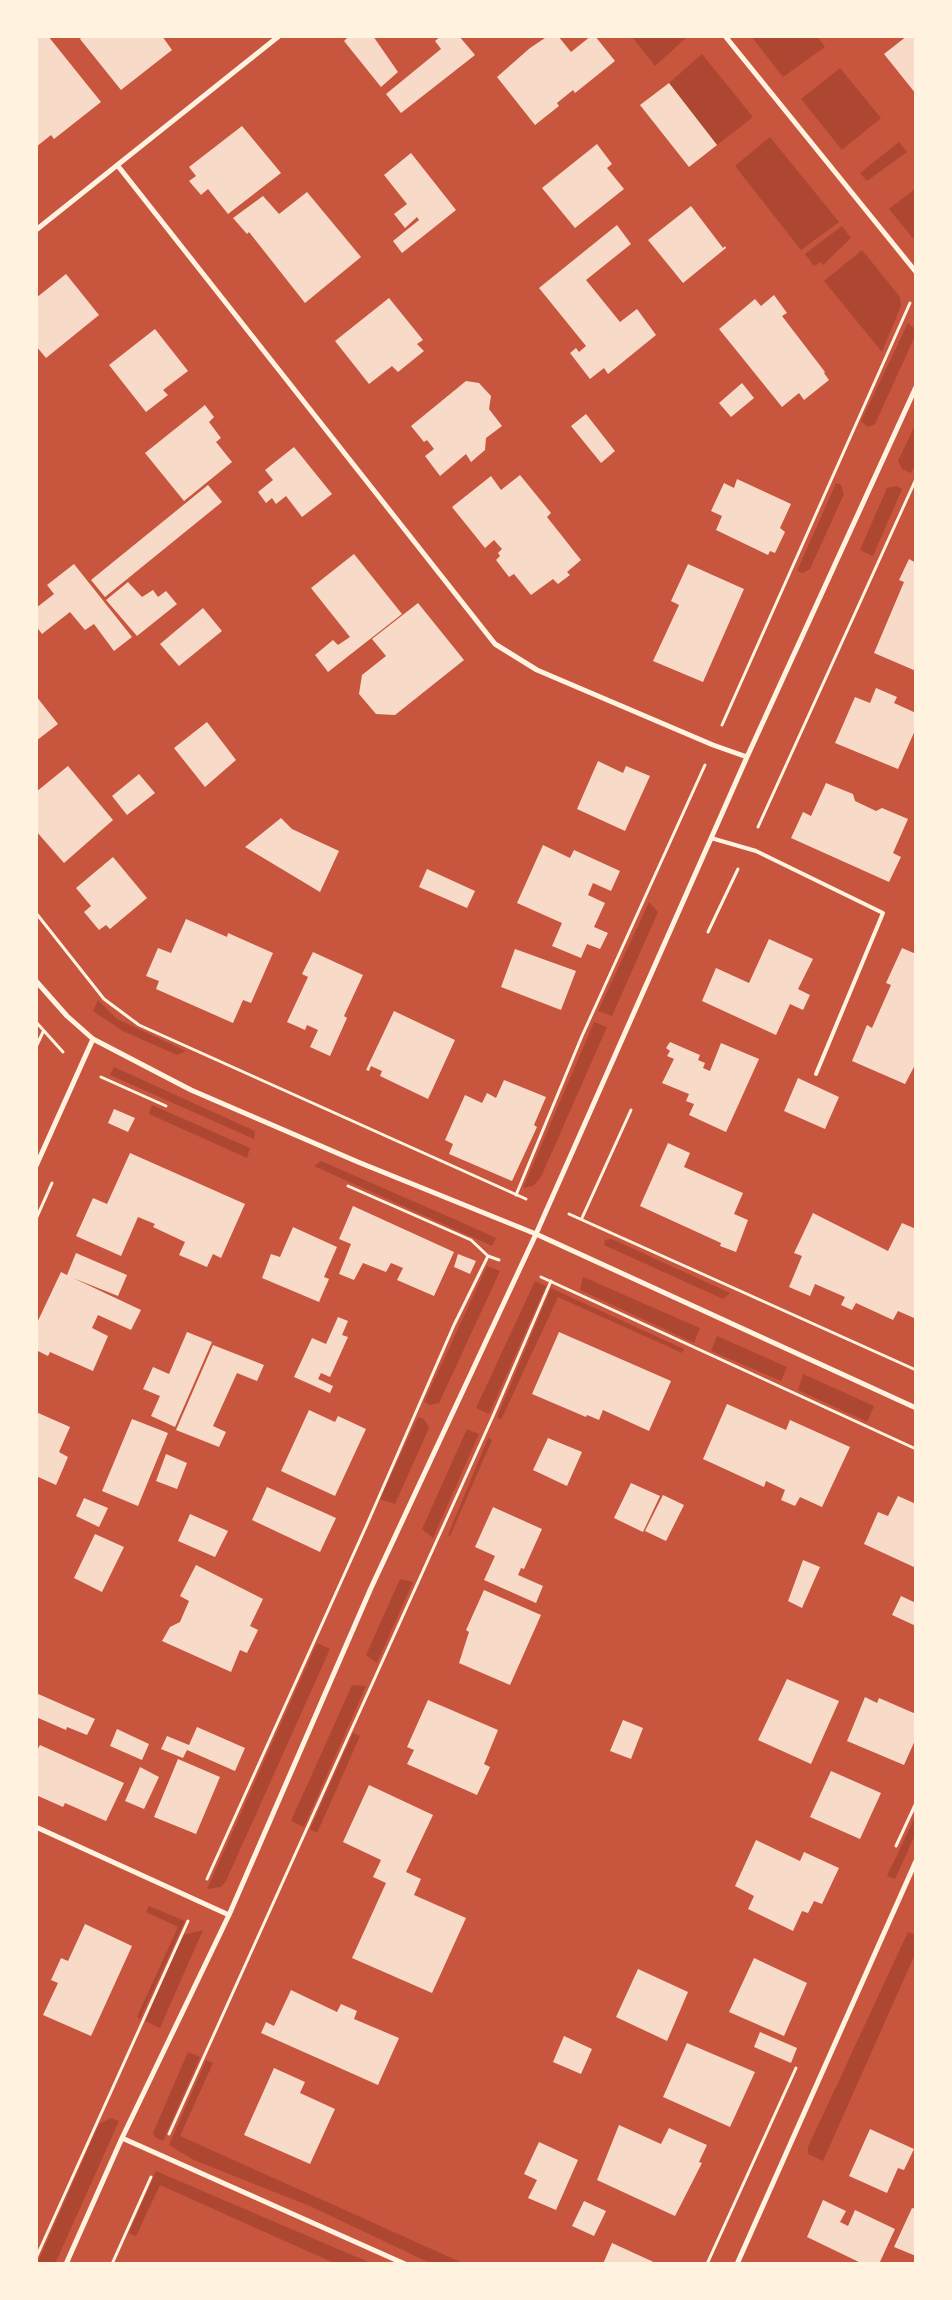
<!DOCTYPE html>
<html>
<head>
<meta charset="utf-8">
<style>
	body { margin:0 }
	#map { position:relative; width:952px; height:2300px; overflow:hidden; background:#c8553d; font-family:"Noto Sans",sans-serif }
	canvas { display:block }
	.frame { position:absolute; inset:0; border:38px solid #fff3e0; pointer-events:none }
</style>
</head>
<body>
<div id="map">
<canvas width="952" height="2300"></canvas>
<div class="frame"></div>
</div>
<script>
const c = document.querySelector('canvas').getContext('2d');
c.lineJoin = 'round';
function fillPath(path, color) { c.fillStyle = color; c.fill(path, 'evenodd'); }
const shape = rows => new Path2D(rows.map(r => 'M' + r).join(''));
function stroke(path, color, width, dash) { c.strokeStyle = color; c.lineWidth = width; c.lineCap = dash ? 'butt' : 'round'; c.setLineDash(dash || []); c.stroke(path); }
const green = shape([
	[688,36,655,66,632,37,633,36],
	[751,36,817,36,825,47,783,77],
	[702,54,753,117,717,145,669,83],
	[840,68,881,118,842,150,801,99],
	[770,137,839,222,801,250,735,166],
	[899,142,907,152,867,181,860,173],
	[916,188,916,242,889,209],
	[842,226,851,238,823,265,820,262,814,266,805,254],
	[862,250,900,297,901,306,882,352,824,281],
	[908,323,916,330,916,334,875,424,868,427,861,421],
	[916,423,916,463,911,473,902,469,898,461],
	[836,483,841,485,844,494,810,569,803,573,797,571],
	[896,486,902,489,873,556,860,550,887,488],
	[649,902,658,912,612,1016,598,1011],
	[98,1000,117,1019,186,1051,177,1055,123,1031,93,1011],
	[594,1022,607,1027,541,1177,533,1186,523,1188],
	[114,1067,255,1131,254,1139,110,1075],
	[152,1105,250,1148,247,1158,149,1114],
	[321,1161,463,1223,496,1238,492,1246,314,1166],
	[612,1239,730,1293,723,1299,604,1245,605,1240],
	[487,1266,500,1271,439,1403,430,1405,424,1402],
	[583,1277,700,1328,694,1343,580,1290],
	[535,1281,546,1286,489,1414,476,1408],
	[551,1288,684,1349,682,1353,558,1297,501,1420,497,1417],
	[717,1336,787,1367,781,1381,711,1351],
	[803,1374,874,1406,867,1422,798,1390],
	[418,1417,424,1419,429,1428,395,1504,380,1499],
	[467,1429,479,1434,433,1538,422,1529],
	[488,1438,492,1440,450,1536,448,1535],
	[400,1579,413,1582,377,1663,366,1655],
	[317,1643,330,1649,226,1881,221,1887,207,1889],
	[352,1685,366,1686,304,1827,291,1821],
	[353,1733,360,1736,317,1833,310,1829],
	[916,1815,916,1833,895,1879,887,1876],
	[149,1906,185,1921,140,2019,137,2017,178,1927,146,1912],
	[203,1930,160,2028,145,2021,183,1935],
	[908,1932,916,1935,916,1952,823,2161,808,2154,808,2147],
	[188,2052,200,2057,163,2141,156,2138,153,2133],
	[206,2060,213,2063,180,2136,465,2264,432,2264,312,2207,194,2160,169,2145],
	[111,2118,119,2121,55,2264,37,2264,99,2124],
	[156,2171,373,2264,336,2264,160,2185,136,2236,129,2233]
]);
const building = shape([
	[36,36,48,36,101,102,54,139,51,135,36,147],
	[83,36,162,36,172,50,121,90,80,39],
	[349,36,373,36,398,72,381,87,344,41],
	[441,36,459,36,475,55,401,113,386,94,441,49,435,41],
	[548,36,558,36,571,52,591,36,595,36,615,61,575,93,573,90,557,103,559,106,535,125,497,77,530,48],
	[907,36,916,36,916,94,884,54],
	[669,83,717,145,689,167,640,105],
	[242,126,281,173,228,214,208,189,201,195,189,181,196,176,189,167],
	[597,144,612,164,607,168,624,189,575,228,542,188],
	[411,153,456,210,402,253,393,241,419,220,417,217,405,228,394,214,407,204,384,175],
	[307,192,361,257,305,303,249,232,247,234,233,218,263,196,279,214],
	[691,206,723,248,725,246,726,248,683,283,648,240],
	[617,225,631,244,586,280,620,322,637,309,656,335,608,374,604,368,590,379,570,353,576,348,579,352,586,346,539,288],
	[66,274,99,315,46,358,36,346,36,298],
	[774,295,787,313,782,316,825,372,824,373,829,380,804,400,799,393,782,407,719,329,755,299,761,306],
	[389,298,423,340,417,344,424,351,398,372,392,366,369,384,335,341],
	[155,329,188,371,163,390,168,395,146,412,109,365],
	[466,381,479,383,491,396,489,409,502,426,486,438,485,450,471,462,466,454,440,476,425,456,434,449,427,440,424,442,411,426],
	[742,383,754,398,731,417,719,403],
	[205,405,214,417,209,422,221,438,216,442,232,462,184,501,145,453],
	[586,414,615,451,601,463,571,426],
	[294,447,332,494,302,517,286,496,276,504,272,498,266,503,258,492,273,480,265,470],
	[520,475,551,513,547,517,581,560,567,572,570,575,558,584,553,579,531,595,514,574,509,577,496,560,500,556,498,553,502,549,494,540,485,548,452,507,491,476,501,490],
	[737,479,791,504,780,528,785,532,775,553,770,551,768,555,716,530,722,516,711,511,724,483,734,488],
	[208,485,222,502,105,597,91,580],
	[354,554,402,614,328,672,315,655,333,640,338,645,350,637,311,588],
	[909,559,916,563,916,671,874,653,904,582,899,580],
	[74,564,132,637,114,651,94,624,85,630,70,612,42,634,36,626,36,608,54,594,47,585],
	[688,564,744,589,703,682,653,661,679,605,671,601],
	[128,582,142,597,153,590,158,597,166,591,177,604,137,636,106,600],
	[418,603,464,660,395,715,376,714,359,694,362,675,386,656,372,639],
	[203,608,222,631,179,666,160,644],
	[876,688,897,697,894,703,916,713,916,728,898,769,835,743,855,697,870,703],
	[36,696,58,724,36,741],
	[207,722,236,760,205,787,174,748],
	[598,761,623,773,626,766,650,776,625,831,577,809],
	[68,766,113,820,64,863,36,831,36,792],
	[139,774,155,793,127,815,112,796],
	[826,783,853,794,855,801,876,811,882,808,908,819,893,853,901,857,889,882,791,838,803,812,811,816],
	[281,818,292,829,339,851,320,892,245,847],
	[543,845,570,858,574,850,620,871,611,891,593,883,588,895,605,903,594,927,608,933,600,949,587,944,581,958,552,946,562,923,517,903],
	[113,857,147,898,110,929,106,925,99,930,84,912,91,906,76,888],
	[427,869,475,891,467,908,419,887],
	[186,919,227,937,228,933,273,953,251,1003,243,1000,233,1023,156,989,159,981,146,976,158,948,171,953],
	[769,939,813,959,798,989,810,995,803,1010,790,1004,776,1035,702,1001,716,968,749,983],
	[902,948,916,954,916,1063,905,1084,852,1061,867,1025,872,1028,891,985,886,983],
	[515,949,576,971,561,1010,501,987],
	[313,952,363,975,344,1016,347,1018,330,1056,310,1047,318,1030,307,1025,305,1030,287,1022,308,977,302,974],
	[394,1011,455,1040,428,1099,380,1076,382,1071,371,1066,369,1071,366,1070],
	[670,1042,700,1055,698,1060,705,1063,703,1068,710,1071,721,1043,759,1059,726,1132,689,1115,694,1104,686,1101,689,1094,662,1083,674,1059,667,1056,670,1051,666,1048],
	[798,1078,839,1097,825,1129,784,1111],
	[504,1080,546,1097,534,1125,537,1127,512,1181,449,1154,453,1144,445,1140,465,1095,482,1103,487,1093,496,1098],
	[114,1109,135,1118,128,1132,108,1123],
	[668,1143,690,1153,684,1167,743,1193,734,1214,748,1220,736,1252,720,1246,721,1243,640,1206],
	[130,1153,245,1204,221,1258,213,1254,207,1267,179,1255,185,1242,153,1227,155,1224,138,1217,121,1256,76,1236,93,1198,107,1204],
	[353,1206,454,1252,434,1296,397,1280,403,1268,391,1263,386,1272,363,1263,354,1280,339,1274,351,1244,339,1239],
	[813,1213,888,1251,902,1223,916,1229,916,1314,914,1318,898,1311,893,1320,856,1303,852,1310,841,1305,845,1297,815,1284,810,1296,789,1287,802,1256,794,1253],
	[293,1227,337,1247,324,1277,329,1279,319,1302,262,1278,271,1254,280,1257],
	[76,1253,127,1275,118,1296,73,1278,141,1310,131,1330,98,1315,92,1328,108,1336,93,1371,50,1352,48,1356,36,1350,36,1325,61,1272,67,1275],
	[458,1254,476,1261,470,1274,454,1267],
	[338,1317,348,1321,342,1335,348,1337,330,1377,321,1373,318,1379,333,1386,330,1393,294,1377,312,1338,326,1344],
	[187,1332,212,1342,175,1427,151,1416,160,1396,143,1389,153,1367,169,1374],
	[559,1332,671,1381,649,1431,603,1410,599,1420,587,1415,586,1417,532,1394],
	[213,1345,264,1365,257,1381,237,1373,213,1426,226,1432,219,1447,176,1430],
	[727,1404,786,1430,790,1420,850,1447,822,1507,800,1497,795,1506,781,1500,785,1490,766,1481,764,1487,703,1459],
	[309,1410,335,1422,338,1416,366,1429,335,1496,281,1471],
	[36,1412,70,1427,59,1452,68,1457,56,1485,36,1476],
	[132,1419,168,1433,138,1506,102,1491],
	[548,1438,582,1452,567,1486,533,1470],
	[166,1454,187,1463,177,1489,156,1481],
	[631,1483,660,1496,643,1532,614,1518],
	[267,1487,336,1518,320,1552,252,1520],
	[663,1495,684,1505,666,1541,645,1531],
	[898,1496,916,1504,916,1568,864,1544,878,1512,888,1516],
	[84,1498,108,1508,99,1527,76,1516],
	[493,1507,542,1529,524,1569,521,1568,518,1575,543,1586,536,1603,484,1580,495,1556,475,1547],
	[190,1514,228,1531,215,1557,178,1541],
	[95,1534,124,1547,102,1592,74,1578],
	[803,1560,820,1567,802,1608,788,1601],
	[196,1565,263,1599,250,1626,258,1630,247,1653,240,1650,231,1672,162,1641,170,1627,180,1622,189,1601,180,1596],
	[484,1590,541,1615,510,1685,459,1663,469,1632,466,1630],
	[901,1596,916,1603,916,1626,892,1615],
	[787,1679,839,1701,811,1764,758,1740],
	[36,1693,95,1719,87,1735,67,1727,66,1730,36,1717],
	[865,1697,877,1703,879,1698,916,1714,916,1738,904,1765,847,1741],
	[428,1700,498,1730,484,1764,490,1767,477,1795,407,1764,414,1750,407,1747],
	[623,1720,643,1728,631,1759,610,1751],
	[197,1727,245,1748,235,1771,187,1750,183,1758,161,1749,167,1736,189,1745],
	[117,1729,149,1744,142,1760,110,1746],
	[40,1745,124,1783,106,1821,65,1803,63,1807,36,1795,36,1752],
	[178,1759,220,1777,196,1834,154,1817],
	[140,1767,159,1777,144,1809,125,1801],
	[831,1771,881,1793,860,1839,810,1817],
	[369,1785,433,1815,406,1872,421,1879,414,1895,466,1918,432,1993,352,1958,386,1883,373,1877,381,1860,343,1842],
	[756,1840,800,1861,804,1852,839,1868,822,1904,814,1901,808,1913,802,1911,793,1931,748,1909,754,1896,735,1886],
	[85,1924,132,1946,91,2036,43,2015,58,1983,51,1980,61,1958,68,1961],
	[754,1958,807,1983,784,2036,729,2012],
	[638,1969,688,1992,667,2041,616,2017],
	[291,1990,337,2012,341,2004,357,2011,354,2019,399,2038,378,2085,261,2033,266,2022,274,2026],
	[760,2032,797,2048,791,2063,754,2047],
	[564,2036,592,2049,581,2074,553,2062],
	[687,2043,755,2072,730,2127,663,2097],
	[274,2068,305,2082,300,2093,335,2109,310,2164,244,2135],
	[619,2125,661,2144,669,2128,707,2145,699,2162,702,2163,675,2216,597,2180],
	[870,2129,914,2149,904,2170,898,2168,887,2193,849,2176],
	[539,2142,578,2160,556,2210,528,2198,537,2180,524,2174],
	[823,2200,846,2211,840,2222,848,2226,855,2210,895,2229,879,2264,863,2264,807,2237],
	[584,2201,606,2211,594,2236,572,2226],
	[912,2208,916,2209,916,2256,894,2247],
	[612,2243,658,2264,603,2264]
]);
const path = shape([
	[722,725,910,303],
	[758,827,916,479],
	[36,913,104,999,139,1025,526,1199],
	[708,932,738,869],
	[36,1022,63,1052],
	[36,1047,43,1032],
	[101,1077,166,1106],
	[348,1186,471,1240,488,1256,499,1260],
	[516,1195,582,1036,705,765],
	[569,1214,916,1370],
	[582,1218,631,1110],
	[36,1219,52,1183],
	[541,1277,916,1449],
	[896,1846,916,1803],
	[207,1879,368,1522,454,1325,488,1256],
	[169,2134,493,1416,551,1281],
	[36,2258,188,1921],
	[112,2264,151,2177],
	[707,2264,796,2068]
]);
const service = shape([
	[711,838,756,851,883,913,816,1074]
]);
const minor = shape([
	[725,36,916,272],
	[118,166,495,644,537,670,713,745,747,757],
	[36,230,279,36],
	[36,981,67,1016,93,1039,191,1090,358,1162,536,1234,916,1408],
	[36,1166,93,1039],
	[36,1827,229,1915],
	[122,2138,405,2264],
	[66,2264,122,2138,229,1915,371,1588,536,1234,747,757,916,387],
	[737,2264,916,1861]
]);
fillPath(green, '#ae4732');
fillPath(building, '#f7dbc8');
stroke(path, '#fff3e0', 3);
stroke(service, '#fff3e0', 4);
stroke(minor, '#fff3e0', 5);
</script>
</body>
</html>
